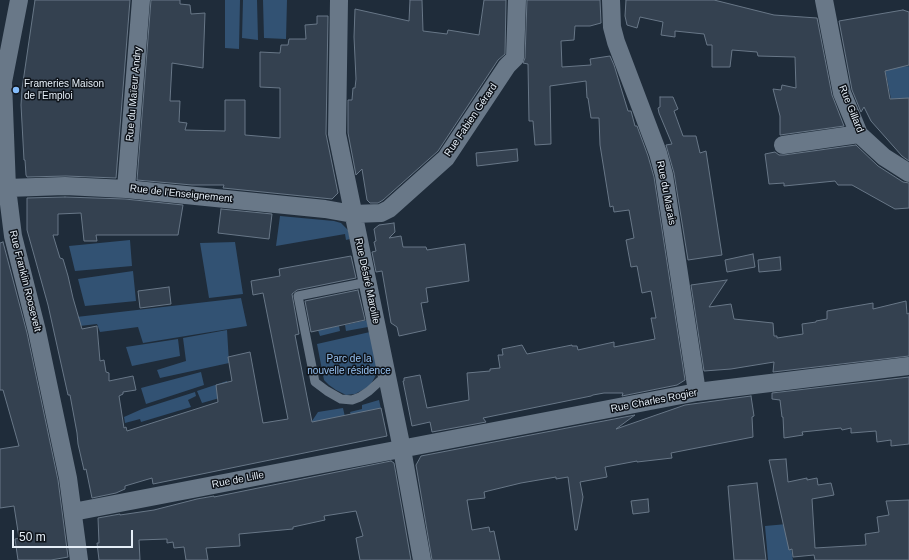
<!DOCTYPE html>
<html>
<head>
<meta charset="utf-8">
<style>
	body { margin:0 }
	#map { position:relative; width:909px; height:560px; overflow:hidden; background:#1f2c3a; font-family:Arial,sans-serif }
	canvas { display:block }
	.scale { position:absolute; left:12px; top:530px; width:121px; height:18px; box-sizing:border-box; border:2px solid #e5eef7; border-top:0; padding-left:5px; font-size:12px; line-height:14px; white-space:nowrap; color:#e5eef7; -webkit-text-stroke:3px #0e131a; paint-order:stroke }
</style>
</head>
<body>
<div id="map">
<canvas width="909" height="560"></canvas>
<div class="scale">50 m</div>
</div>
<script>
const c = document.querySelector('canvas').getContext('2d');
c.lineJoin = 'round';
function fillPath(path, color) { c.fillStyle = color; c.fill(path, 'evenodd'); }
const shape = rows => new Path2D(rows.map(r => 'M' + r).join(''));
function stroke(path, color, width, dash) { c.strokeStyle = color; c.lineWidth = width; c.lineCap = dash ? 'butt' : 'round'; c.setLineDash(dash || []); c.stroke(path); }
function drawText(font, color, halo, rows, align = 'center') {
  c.font = font + ' Arial,sans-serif'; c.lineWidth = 3; c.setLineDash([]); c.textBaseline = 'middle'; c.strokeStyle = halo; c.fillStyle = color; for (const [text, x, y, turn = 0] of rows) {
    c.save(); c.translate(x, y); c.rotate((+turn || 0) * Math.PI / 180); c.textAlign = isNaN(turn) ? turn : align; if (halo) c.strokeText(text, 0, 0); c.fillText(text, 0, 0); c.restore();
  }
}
const green = shape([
	[225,0,240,0,239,49,225,48],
	[243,0,257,0,258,40,242,38],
	[263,0,287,0,286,39,264,38],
	[909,47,909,98,891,99,885,69],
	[908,54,909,66,894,67],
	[280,216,334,221,341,223,348,230,350,239,346,240,345,234,276,246],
	[130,240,132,266,75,271,69,246],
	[235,242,243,294,209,298,200,243],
	[133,271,136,301,85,306,78,279],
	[241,298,247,326,143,343,138,327,100,332,97,324,62,328,59,319],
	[367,320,368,327,346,331,345,325],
	[339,326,340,331,320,336,318,330],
	[227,330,229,363,160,378,157,370,186,361,183,338],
	[370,332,377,368,376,375,370,386,355,394,346,395,336,390,329,385,324,380,317,344],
	[178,339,180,356,132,366,126,347],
	[201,372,204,385,146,404,141,388],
	[227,381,230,395,202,403,197,391],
	[195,392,196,396,188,400,191,407,141,422,140,419,125,423,124,417,142,409],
	[379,400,381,409,351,415,350,412,362,409,362,405],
	[343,408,345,417,313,424,308,421,312,421,318,412],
	[787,524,793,560,768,560,765,526]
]);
const building = shape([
	[35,0,130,0,116,178,66,176,27,177,26,175,25,160,24,160,21,105,22,89,35,0],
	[151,0,180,0,180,4,190,5,191,14,205,13,203,68,172,63,170,101,180,101,179,122,187,123,185,130,225,131,225,100,245,100,245,135,280,138,280,88,260,87,260,52,280,53,281,45,288,45,289,39,306,39,305,25,317,24,317,16,328,16,326,134,338,193,332,199,223,188,224,185,192,185,137,180,151,0],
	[410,0,422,0,423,31,447,34,448,30,479,35,484,0,506,0,505,54,498,60,438,151,383,200,378,203,370,203,367,200,362,169,356,175,348,133,348,100,352,100,353,88,355,88,356,79,354,37,355,9,409,21,410,0],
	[527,0,600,0,601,23,590,26,575,26,574,40,561,41,562,67,591,65,590,59,610,56,614,65,628,111,631,111,635,126,637,126,648,156,654,177,685,380,677,385,622,396,623,393,604,393,593,395,591,396,483,418,486,422,432,432,430,422,412,426,403,381,404,381,404,378,420,375,427,408,469,400,467,373,490,371,490,369,500,368,498,355,503,355,502,349,522,345,527,354,572,345,572,346,577,346,578,350,614,342,614,347,655,339,651,318,656,318,651,291,642,293,637,266,631,267,626,240,634,238,629,210,614,212,613,206,610,207,600,145,599,118,591,118,588,98,587,98,586,81,550,86,551,144,535,145,533,121,529,121,528,64,523,63,525,58,527,0],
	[626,0,714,0,774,15,817,18,832,95,844,126,780,135,780,116,773,89,781,90,782,85,796,88,795,57,758,56,757,52,732,50,730,67,712,67,712,45,707,45,704,34,675,31,675,37,661,35,663,22,640,17,637,28,627,25,625,16,626,0],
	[903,10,909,12,909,65,885,71,890,99,909,98,909,161,902,156,871,121,864,107,861,112,852,90,839,21,903,10],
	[660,97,673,97,678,109,674,111,683,136,696,136,700,153,706,151,722,255,688,260,674,173,666,145,672,144,659,113,658,108,660,107,660,97],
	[856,145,878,166,903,182,909,183,909,208,895,209,852,185,838,185,835,181,784,186,784,183,769,184,765,154,775,152,779,155,784,155,856,145],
	[517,149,518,161,477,166,476,153,517,149],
	[65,197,125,199,183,205,178,235,96,235,97,241,84,241,81,213,58,214,58,235,53,235,60,258,63,259,68,276,73,298,82,329,97,326,100,361,104,360,106,372,109,373,109,381,133,376,136,390,123,392,123,394,119,396,124,428,126,427,127,431,218,402,216,385,232,381,228,357,250,352,263,423,288,419,263,293,253,295,251,281,280,276,279,269,351,256,356,278,297,290,292,294,299,334,295,335,308,402,312,422,381,408,387,436,153,484,152,478,125,486,125,489,116,493,92,498,86,469,84,470,78,444,77,433,70,395,68,395,48,305,27,230,27,198,65,197],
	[221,209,272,214,269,239,218,233,221,209],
	[394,223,395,232,389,238,401,236,403,247,426,247,427,250,465,244,469,281,426,288,428,302,421,303,426,330,399,336,397,327,391,323,382,271,376,272,372,252,376,251,374,242,376,241,374,229,379,225,394,223],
	[3,242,27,333,58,480,68,557,51,560,18,560,15,539,19,538,14,506,0,508,0,449,19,446,3,390,0,390,0,243,3,242],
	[753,254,755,267,727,272,725,260,753,254],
	[780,257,781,270,759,272,758,260,780,257],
	[727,280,709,307,731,304,734,319,773,323,774,336,777,336,777,338,803,334,802,324,816,322,816,321,827,319,827,311,873,303,873,309,906,301,907,314,909,313,909,356,773,372,774,362,731,369,704,371,691,285,727,280],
	[169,287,171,304,140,308,138,291,169,287],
	[358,290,365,320,311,332,305,301,358,290],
	[909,377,909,444,891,446,891,440,877,442,876,431,851,433,851,428,842,430,841,428,802,432,803,435,784,438,783,417,782,417,780,400,772,399,772,393,909,377],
	[751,396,754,416,752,417,753,437,671,453,672,458,637,462,637,461,605,467,607,477,580,482,583,497,577,530,575,530,568,477,556,479,556,477,521,483,484,492,485,498,467,500,472,530,489,527,490,532,494,531,500,560,432,560,416,465,421,456,635,415,616,429,685,405,751,396],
	[786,459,788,482,807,478,807,480,817,478,818,485,831,483,834,495,812,499,815,548,866,545,865,534,879,532,877,517,889,515,886,501,909,500,909,560,815,560,814,555,793,557,792,549,789,550,769,460,786,459],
	[391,461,394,463,411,560,360,560,356,538,363,536,356,511,324,516,325,520,293,527,293,529,239,534,240,546,206,548,208,560,186,560,184,547,174,548,173,542,167,543,167,539,139,540,140,560,99,560,97,543,99,543,98,518,120,514,120,515,154,510,197,499,214,496,214,497,391,461],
	[757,483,766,560,734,560,728,486,757,483],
	[648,499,649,512,633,514,631,501,648,499]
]);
const service = shape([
	[368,282,298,296,315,382,327,391,341,399,352,400,360,397,369,391,380,381,388,379]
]);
const minor = shape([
	[19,0,3,82,7,188,13,236,37,331,68,478,79,560],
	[339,0,337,134,402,449,422,560],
	[611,0,612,27,616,42,658,153,664,175,697,392],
	[824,0,842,93,859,134,884,157,909,173],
	[783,145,859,134],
	[7,188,65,186,126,189,325,209,353,214,381,213,389,209,446,158,507,66,515,58,517,0],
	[126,189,141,0],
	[73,512,697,392,909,366]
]);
const markers = [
	[16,90,4,"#83bcfb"]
];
const poiNames = [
	["Frameries Maison",24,84],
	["de l'Emploi",24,96]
];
const streetNames = [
	["Rue du Maïeur Andry",134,94,-85],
	["Rue Gillard",851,109,68],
	["Rue Fabien Gérard",471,120,-56],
	["Rue du Marais",666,193,79],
	["Rue de l'Enseignement",181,194,6],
	["Rue Franklin Roosevelt",25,281,76],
	["Rue Désiré Maroille",367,281,78],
	["Rue Charles Rogier",654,401,-11],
	["Rue de Lille",238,480,-11]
];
const parkNames = [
	["Parc de la",349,359],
	["nouvelle résidence",349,371]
];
fillPath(green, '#325273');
fillPath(building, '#344150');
stroke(building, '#687787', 1);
stroke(service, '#697888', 9);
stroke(minor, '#697888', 18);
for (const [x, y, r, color] of markers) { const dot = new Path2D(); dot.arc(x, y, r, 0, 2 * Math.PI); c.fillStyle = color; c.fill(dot); stroke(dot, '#0e131a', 1.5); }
drawText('10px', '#e5eef7', '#0e131a', poiNames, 'left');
drawText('10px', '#e5eef7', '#0e131a', streetNames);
drawText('10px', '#97c2f2', '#0e131a', parkNames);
</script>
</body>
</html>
